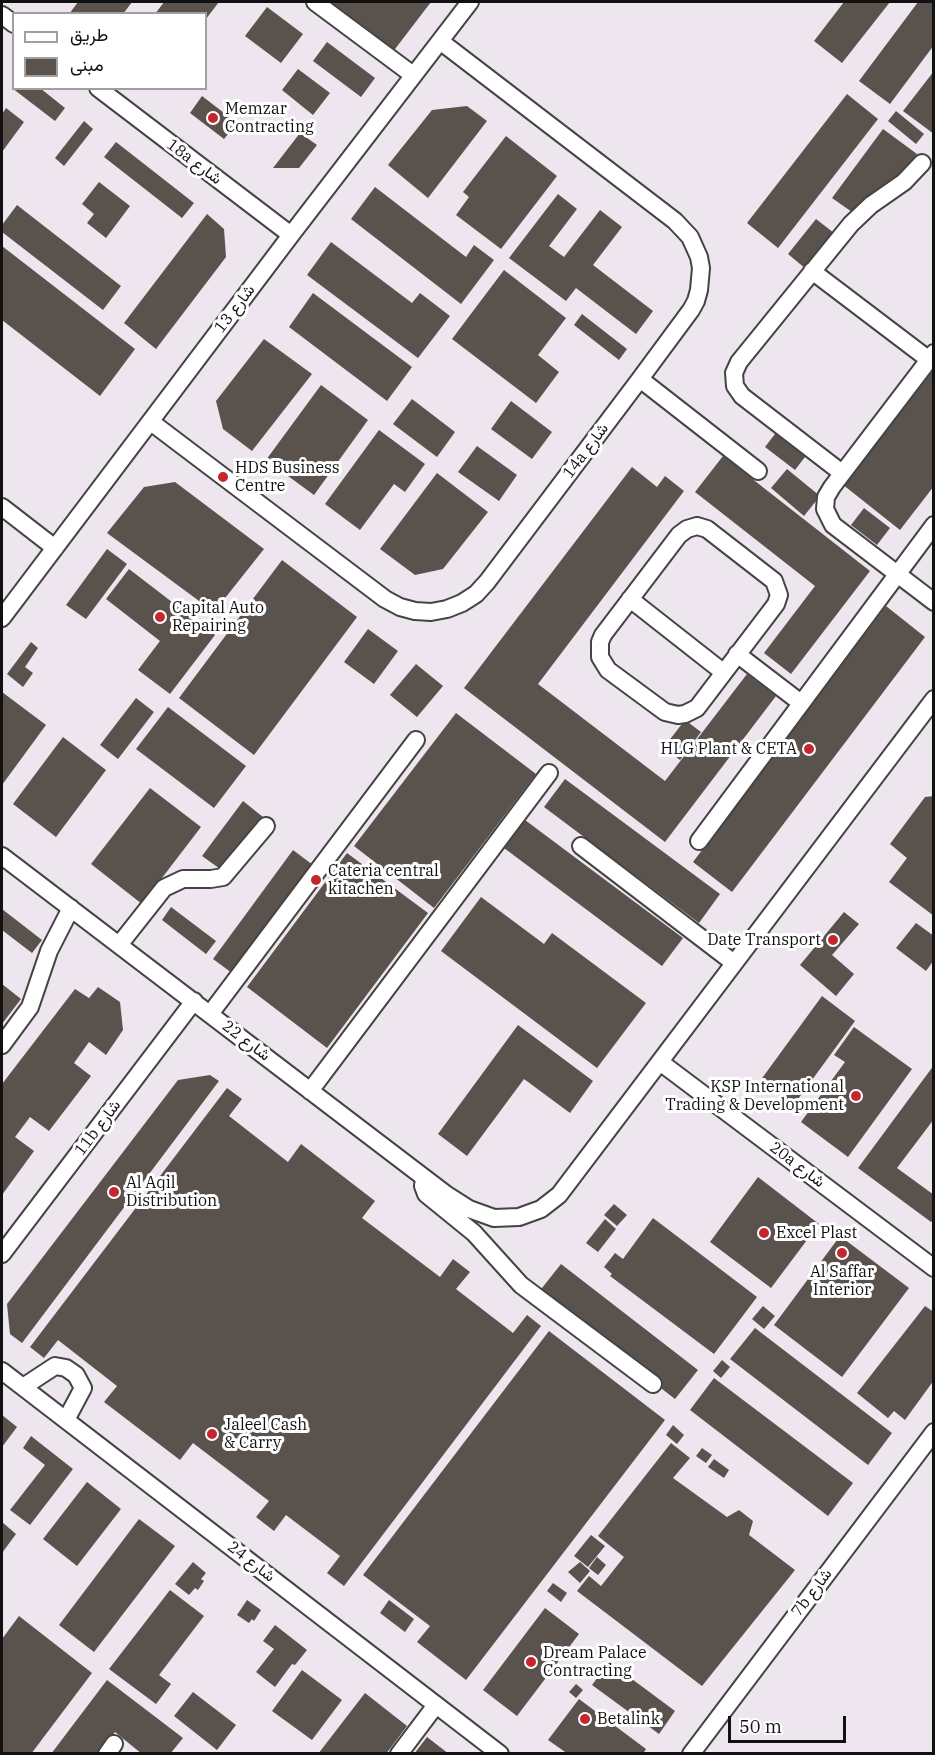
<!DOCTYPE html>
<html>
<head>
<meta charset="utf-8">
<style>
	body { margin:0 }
	#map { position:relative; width:935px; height:1755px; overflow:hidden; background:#fffdf5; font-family:"IBM Plex Serif",Vazirmatn,serif }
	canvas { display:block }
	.frame { position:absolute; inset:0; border:3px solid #111; pointer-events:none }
	.legend { position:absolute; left:12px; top:12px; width:195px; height:78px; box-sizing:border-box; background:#fff; border:2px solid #a0a0a0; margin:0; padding:8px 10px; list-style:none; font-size:18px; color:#111 }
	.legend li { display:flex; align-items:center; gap:12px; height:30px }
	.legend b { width:30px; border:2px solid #a0a0a0 }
	.scale { position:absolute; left:728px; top:1716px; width:118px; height:27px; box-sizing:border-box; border:3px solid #111; border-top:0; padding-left:8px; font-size:18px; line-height:21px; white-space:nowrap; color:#111; -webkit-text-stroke:4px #fff; paint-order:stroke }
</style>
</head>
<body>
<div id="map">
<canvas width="935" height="1755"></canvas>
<div class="frame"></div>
<ul class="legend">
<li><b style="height:8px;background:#fff"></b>طريق</li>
<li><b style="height:16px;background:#5a524d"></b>مبنى</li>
</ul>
<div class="scale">50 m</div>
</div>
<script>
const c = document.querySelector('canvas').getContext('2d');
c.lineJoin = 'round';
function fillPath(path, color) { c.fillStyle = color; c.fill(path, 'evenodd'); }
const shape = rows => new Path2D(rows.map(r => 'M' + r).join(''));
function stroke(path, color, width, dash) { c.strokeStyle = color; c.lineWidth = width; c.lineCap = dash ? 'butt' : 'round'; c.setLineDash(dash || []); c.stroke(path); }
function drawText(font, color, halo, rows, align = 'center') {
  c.font = font + ' "IBM Plex Serif",Vazirmatn,serif'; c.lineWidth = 6; c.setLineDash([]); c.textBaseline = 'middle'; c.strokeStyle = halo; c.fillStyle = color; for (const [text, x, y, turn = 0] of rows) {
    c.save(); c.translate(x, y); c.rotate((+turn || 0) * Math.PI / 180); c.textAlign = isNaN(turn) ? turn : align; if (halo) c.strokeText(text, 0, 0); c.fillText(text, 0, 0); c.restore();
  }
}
const industrial = shape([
	[2,2,933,2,933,1753,2,1754],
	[14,14,206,14,206,88,14,88]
]);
const building = shape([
	[78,2,132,2,123,14,69,14],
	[164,2,219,2,206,19,206,14,155,14],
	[325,2,431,2,392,53],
	[844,2,890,2,842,63,814,41],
	[918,2,934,2,934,45,890,104,859,81],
	[267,7,303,34,281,63,245,36],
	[327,42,375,78,361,97,313,61],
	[298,69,330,93,313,115,282,90],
	[934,71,934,134,903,111],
	[12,88,40,88,65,108,55,121],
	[847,94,878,119,778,248,747,223],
	[202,96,237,123,224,139,190,113],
	[467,106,487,121,428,198,388,165,432,110],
	[6,108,24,122,2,152,2,114],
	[896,111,924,134,916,144,888,121],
	[84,121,93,129,64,166,55,158],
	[883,129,917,154,893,180,852,212,832,198],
	[300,133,317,145,299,168,273,168],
	[506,136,557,176,501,249,456,215,469,197,463,192],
	[116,142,194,203,182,218,104,157],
	[99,182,130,206,106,238,87,223,94,214,82,204],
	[375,187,466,257,474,245,494,260,461,304,351,219],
	[558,194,577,209,549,246,564,257,600,210,622,227,593,265,653,311,636,334,576,288,566,301,509,258],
	[17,205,121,286,103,310,2,232,2,225],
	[207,214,224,229,226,257,156,349,124,323],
	[816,219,834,233,806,269,788,254],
	[331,242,412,303,420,293,450,316,418,358,307,275],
	[2,246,135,349,100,396,2,320],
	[504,270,566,318,538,355,559,372,536,403,452,339],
	[313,293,412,367,387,401,289,327],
	[582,314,627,349,619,360,574,325],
	[264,339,312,374,252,451,223,429,216,401],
	[934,364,934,486,900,530,842,484],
	[321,385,368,420,314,495,266,460],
	[412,399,455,432,437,457,393,424],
	[511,401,552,432,532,459,491,429],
	[379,430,425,464,405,492,394,484,360,530,325,504],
	[778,430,808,453,795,470,765,447],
	[477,446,517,475,499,501,458,472],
	[723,456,870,571,791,674,764,653,815,586,695,492],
	[632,467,657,487,665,476,684,491,538,684,665,781,747,674,776,696,665,842,464,688],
	[787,469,820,496,804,516,771,488],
	[437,473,488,512,443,569,415,575,380,549],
	[175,482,264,549,214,612,107,533,144,487],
	[864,508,890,528,877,545,851,525],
	[107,549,127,564,86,619,66,605],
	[282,560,357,617,254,755,179,698],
	[129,569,215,635,170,694,138,670,160,641,106,599],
	[886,606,925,637,732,892,693,862],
	[368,629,398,651,374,684,344,662],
	[31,642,38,648,25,667,33,673,23,687,7,674],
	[416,664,443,686,417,717,390,695],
	[2,692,46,725,2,785],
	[136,698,154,712,118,759,100,745],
	[168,707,246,766,214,808,136,749],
	[456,713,536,774,434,908,354,846],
	[685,720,701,732,680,760,664,747],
	[63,737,106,770,56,837,13,804],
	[565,779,720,894,699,923,544,807],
	[150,788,201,827,142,904,91,864],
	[934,796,934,916,889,882,907,858,890,844,925,797],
	[243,801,263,817,223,871,202,856],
	[525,820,683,938,662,966,504,848],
	[293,850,313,865,232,973,213,959],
	[347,853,428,913,327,1048,247,987],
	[481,897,544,944,552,933,646,1003,597,1068,441,951],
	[171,907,216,941,206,954,162,920],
	[2,909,42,940,32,953,2,930],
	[844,912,859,924,832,955,854,974,836,996,800,965],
	[916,923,934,936,934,960,926,971,896,948],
	[2,984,21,999,2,1024],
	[98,987,120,1002,123,1030,106,1055,89,1042,74,1063,91,1076,49,1131,30,1117,15,1137,34,1151,2,1195,2,1084,75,989,89,998],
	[822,996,855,1021,793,1106,760,1081],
	[518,1025,593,1081,570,1113,524,1079,467,1156,438,1134],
	[854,1027,912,1069,848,1157,801,1122,845,1062,834,1055],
	[934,1065,934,1119,897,1168,934,1195,934,1219,931,1222,858,1168],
	[210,1075,219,1081,22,1343,10,1334,7,1304,178,1080],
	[227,1088,242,1099,229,1116,288,1162,301,1144,375,1201,362,1218,440,1277,453,1259,470,1272,456,1289,513,1333,527,1315,541,1326,344,1586,327,1573,340,1556,286,1515,274,1531,256,1517,269,1501,193,1443,180,1460,104,1402,117,1386,58,1340,44,1358,30,1347],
	[758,1177,819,1224,771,1288,710,1242],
	[614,1204,627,1215,617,1226,604,1215],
	[653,1218,757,1297,714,1354,610,1276,612,1274,604,1267,615,1253,623,1259],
	[605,1219,616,1229,598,1252,586,1243],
	[840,1236,909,1288,842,1377,774,1325],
	[561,1264,698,1370,675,1399,538,1293],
	[763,1306,775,1316,764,1329,752,1319],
	[925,1306,934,1312,934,1380,905,1420,894,1411,888,1418,857,1393],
	[755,1328,892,1433,868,1465,730,1359],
	[549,1331,665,1420,466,1680,417,1642,430,1626,363,1575],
	[722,1360,730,1367,721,1378,713,1371],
	[714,1378,853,1483,828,1516,690,1410],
	[2,1415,17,1427,2,1447],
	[673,1425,684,1435,677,1444,666,1435],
	[31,1436,73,1469,30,1525,10,1510,45,1465,23,1448],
	[671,1443,690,1458,673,1478,727,1517,739,1510,753,1521,749,1535,795,1570,702,1686,577,1591,589,1576,601,1586,624,1557,598,1536],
	[702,1448,712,1455,706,1463,696,1456],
	[714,1459,729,1470,724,1478,708,1467],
	[87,1482,121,1509,77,1566,43,1539],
	[139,1519,175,1546,94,1652,59,1625],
	[2,1522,16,1534,2,1553],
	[591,1535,605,1546,588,1567,574,1556],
	[597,1557,606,1565,598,1575,589,1568],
	[193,1562,206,1573,201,1579,204,1581,198,1590,195,1588,189,1595,175,1584],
	[580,1562,590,1571,580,1583,568,1572],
	[553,1583,567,1593,561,1602,547,1591],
	[170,1590,204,1616,159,1675,171,1684,156,1704,109,1669],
	[247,1600,261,1610,254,1621,252,1619,249,1623,237,1615],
	[389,1600,414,1619,405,1632,380,1613],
	[545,1608,579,1634,517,1716,483,1690],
	[19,1616,92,1673,31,1754,2,1754,2,1639],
	[275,1625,307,1650,295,1665,292,1664,275,1687,256,1672,274,1649,263,1641],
	[609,1662,675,1711,659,1734,592,1685],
	[302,1670,342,1700,312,1740,272,1711],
	[107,1680,183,1738,170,1754,142,1754,115,1732,99,1754,51,1754],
	[576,1684,583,1690,576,1698,569,1692],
	[193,1692,236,1725,217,1750,174,1716],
	[365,1693,407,1726,386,1754,318,1754],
	[579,1699,646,1749,643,1754,568,1754,548,1740],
	[427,1737,449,1754,414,1754]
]);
const minor = shape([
	[315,2,413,75],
	[2,15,14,24],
	[98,88,291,235],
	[812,271,928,359],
	[934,353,832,487,826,497,825,509,833,525,934,602],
	[640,379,758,471],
	[151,422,385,599,400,607,415,611,431,612,447,609,462,603,476,594,487,582,640,379,691,310,696,301,699,290,701,268,699,257,690,237,675,221,440,41],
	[842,473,742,396,735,386,734,373,739,362,851,224,871,205,904,182,922,163],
	[2,507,55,548],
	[697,526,707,529,774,581,779,595,776,604,697,708,685,714,678,715,665,712,608,670,600,657,600,642,603,635,679,535,687,529,697,526],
	[630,599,723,672],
	[2,618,291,235,470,2],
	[737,654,801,703],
	[699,841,934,525],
	[581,846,734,963],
	[2,856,447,1195,469,1209,494,1218,519,1217,541,1209,559,1195,934,699],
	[119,945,164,888,183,879,211,879,223,877,266,826],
	[210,1014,416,740],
	[2,1045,30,1007,49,951,71,908],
	[660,1062,934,1268],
	[310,1091,549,773],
	[424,1178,423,1186,426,1194,474,1233,521,1285,653,1384],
	[2,1254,194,1001],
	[2,1371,500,1754],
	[23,1387,55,1366,66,1368,76,1375,83,1388,66,1420],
	[107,1754,114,1744],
	[399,1754,436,1705],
	[691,1754,934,1432]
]);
const markers = [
	[213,118,6,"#c4262e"],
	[223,477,6,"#c4262e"],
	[160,617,6,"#c4262e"],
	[809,749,6,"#c4262e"],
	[316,880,6,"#c4262e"],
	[833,940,6,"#c4262e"],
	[856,1096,6,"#c4262e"],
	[114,1192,6,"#c4262e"],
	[764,1233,6,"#c4262e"],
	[842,1253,6,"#c4262e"],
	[212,1434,6,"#c4262e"],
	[531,1662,6,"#c4262e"],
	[585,1719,6,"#c4262e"]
];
const poiNames = [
	["Memzar",225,109],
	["Contracting",225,127],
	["HDS Business",235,468],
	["Centre",235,486],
	["Capital Auto",172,608],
	["Repairing",172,626],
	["HLG Plant & CETA",797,749,"right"],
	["Cateria central",328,871],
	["kitachen",328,889],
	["Date Transport",821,940,"right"],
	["KSP International",844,1087,"right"],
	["Trading & Development",844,1105,"right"],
	["Al Aqil",126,1183],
	["Distribution",126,1201],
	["Excel Plast",776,1233],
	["Al Saffar",842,1272,"center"],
	["Interior",842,1290,"center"],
	["Jaleel Cash",224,1425],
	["& Carry",224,1443],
	["Dream Palace",543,1653],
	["Contracting",543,1671],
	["Betalink",597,1719]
];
const streetNames = [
	["18a شارع",194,162,37],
	["شارع 13",235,309,-53],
	["14a شارع",586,451,-53],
	["شارع 22",246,1041,37],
	["11b شارع",98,1128,-53],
	["20a شارع",797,1165,37],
	["شارع 24",251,1562,38],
	["7b شارع",812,1593,-53]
];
fillPath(industrial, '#eee6ef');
fillPath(building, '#5a524d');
stroke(minor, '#444', 20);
stroke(minor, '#fff', 16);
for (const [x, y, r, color] of markers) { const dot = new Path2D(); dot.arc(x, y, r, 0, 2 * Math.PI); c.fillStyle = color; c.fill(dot); stroke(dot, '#fff', 2); }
drawText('16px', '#111', '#fff', poiNames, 'left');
drawText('16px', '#111', '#fff', streetNames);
</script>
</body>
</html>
